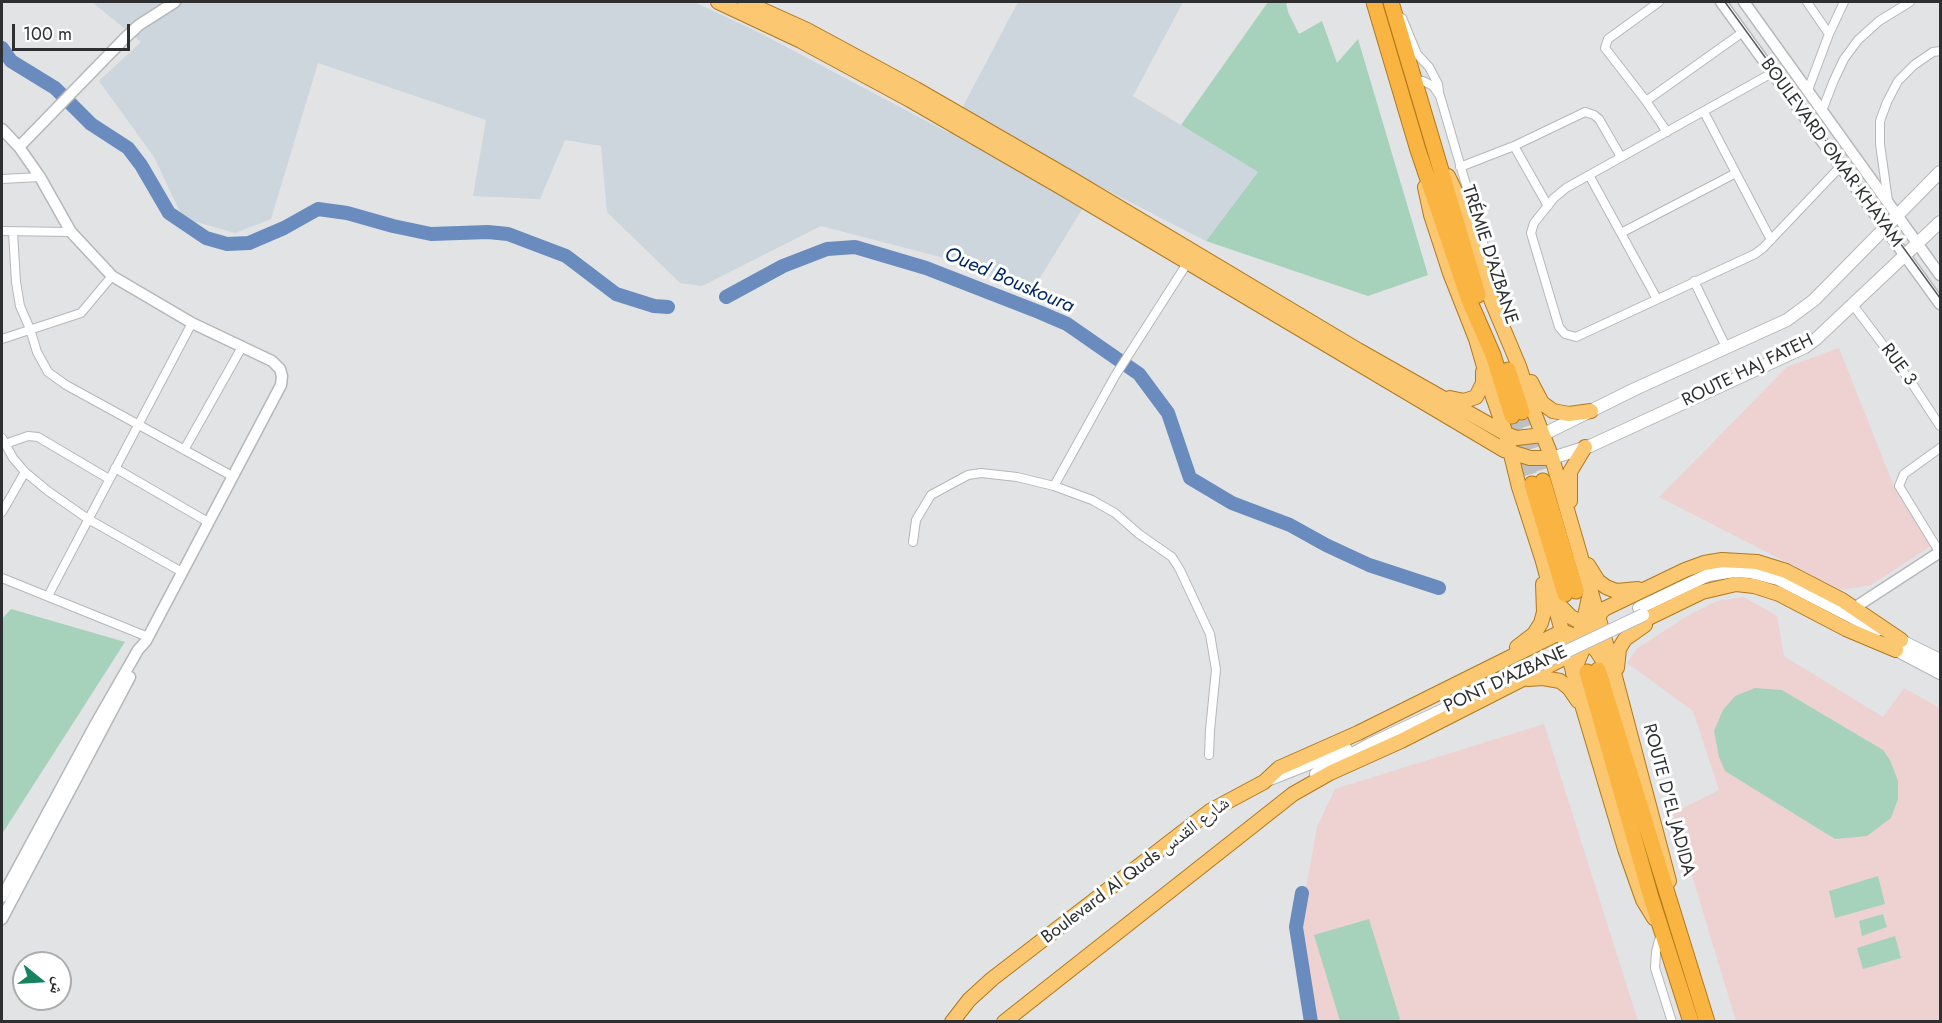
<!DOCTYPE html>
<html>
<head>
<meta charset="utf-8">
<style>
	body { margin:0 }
	#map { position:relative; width:1942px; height:1023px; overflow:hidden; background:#e1e3e5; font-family:Jost,"Noto Naskh Arabic",sans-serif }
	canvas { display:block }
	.frame { position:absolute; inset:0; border:3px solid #2e2f30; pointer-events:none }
	.north { position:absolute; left:12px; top:951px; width:60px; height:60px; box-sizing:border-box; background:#fff; border:2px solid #abacac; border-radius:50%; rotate:108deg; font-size:16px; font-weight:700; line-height:24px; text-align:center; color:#2e2f30 }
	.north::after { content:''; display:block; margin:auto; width:21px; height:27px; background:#158360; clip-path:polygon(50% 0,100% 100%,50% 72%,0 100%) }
	.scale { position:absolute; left:12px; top:24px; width:118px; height:27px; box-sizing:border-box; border:3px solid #2e2f30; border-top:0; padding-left:8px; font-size:18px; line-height:21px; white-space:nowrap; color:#2e2f30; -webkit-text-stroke:4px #fff; paint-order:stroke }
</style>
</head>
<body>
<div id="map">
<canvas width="1942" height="1023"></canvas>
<div class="frame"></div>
<div class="north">ش</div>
<div class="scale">100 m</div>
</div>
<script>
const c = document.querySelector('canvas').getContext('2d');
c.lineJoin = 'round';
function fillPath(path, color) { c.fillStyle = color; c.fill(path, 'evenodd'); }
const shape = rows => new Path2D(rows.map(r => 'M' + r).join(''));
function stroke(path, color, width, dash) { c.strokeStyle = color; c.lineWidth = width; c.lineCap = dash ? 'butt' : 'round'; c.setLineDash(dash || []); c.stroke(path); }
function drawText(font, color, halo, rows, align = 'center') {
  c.font = font + ' Jost,"Noto Naskh Arabic",sans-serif'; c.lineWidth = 6; c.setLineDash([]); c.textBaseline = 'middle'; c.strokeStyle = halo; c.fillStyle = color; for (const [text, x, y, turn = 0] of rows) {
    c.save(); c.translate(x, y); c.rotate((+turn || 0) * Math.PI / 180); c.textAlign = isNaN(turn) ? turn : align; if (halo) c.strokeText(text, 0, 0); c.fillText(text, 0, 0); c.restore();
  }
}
const built = shape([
	[92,2,694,2,758,32,949,133,1018,2,1183,2,1133,96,1258,172,1206,241,1097,185,1030,294,952,260,821,226,702,286,680,283,607,212,601,146,565,140,540,199,473,196,486,120,318,63,271,219,235,233,183,218,154,157,99,81,141,42]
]);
const education = shape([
	[1839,348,1893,484,1931,546,1871,585,1841,590,1659,497,1787,367],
	[1744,597,1777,616,1784,656,1883,717,1904,688,1940,708,1940,1021,1736,1021,1673,813,1719,790,1693,711,1627,663,1638,648,1687,616,1717,601],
	[1544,724,1638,1021,1314,1021,1298,932,1317,827,1335,789]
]);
const green = shape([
	[1268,2,1286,2,1288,12,1299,34,1322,21,1337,63,1358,39,1428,275,1368,296,1206,241,1258,172,1181,125],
	[11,609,125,642,2,834,2,619],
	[1755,688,1782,690,1883,750,1890,760,1898,781,1898,799,1891,818,1867,836,1835,839,1725,771,1719,757,1714,731,1723,710,1735,696],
	[1878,876,1885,904,1835,918,1829,891],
	[1883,914,1887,927,1862,936,1859,921],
	[1369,919,1400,1019,1394,1022,1340,1021,1314,935],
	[1895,936,1901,958,1863,969,1857,948]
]);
const river = shape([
	[2,48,11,61,55,88,91,124,128,148,141,165,169,213,206,238,227,244,249,243,284,228,318,209,347,213,393,226,431,234,488,232,508,234,566,256,616,294,654,306,668,307],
	[726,297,783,266,827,249,855,247,926,268,1039,312,1067,324,1139,374,1168,413,1190,478,1232,503,1290,525,1326,545,1369,565,1439,588],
	[1302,893,1296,927,1311,1022]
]);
const trunkTunnel = shape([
	[1522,412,1543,481],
	[1512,416,1532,484]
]);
const minor = shape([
	[1659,2,1608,39,1605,48,1646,101,1667,132],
	[1807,2,1829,34],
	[1398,16,1402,18,1417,54,1429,67,1438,84,1439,92],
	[1772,73,1566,188,1554,198,1534,223,1531,233,1559,327,1565,334,1576,337,1755,254,1763,248,1840,167],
	[1414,80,1423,81,1433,86,1440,96,1484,246,1477,257],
	[1808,90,1829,34,1844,2],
	[1646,101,1743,32],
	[1822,111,1834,80,1844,59,1858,40,1879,21,1910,2],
	[1704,112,1771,240],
	[1514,146,1548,206],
	[1460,167,1514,146,1585,112,1594,115,1599,119,1621,157],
	[1589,175,1657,299],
	[2,179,40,177],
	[1888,201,1880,144,1880,121,1887,102,1898,81,1914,65,1933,52,1940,51],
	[2,231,71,232],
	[13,232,16,282,20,306,30,329,37,352,48,372,66,385,232,476],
	[1621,233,1736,173],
	[1694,281,1726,347],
	[1853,305,1911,382,1940,426],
	[2,339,81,313,112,276],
	[2,438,13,458,25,472,48,491,88,519,182,572],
	[5,444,28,436,38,437,109,479],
	[184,450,242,347],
	[115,468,208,522],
	[1054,486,1115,376,1188,262],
	[2,512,25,472],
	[913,542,916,520,931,495,968,475,981,473,1017,477,1054,486,1092,500,1115,513,1139,534,1172,557,1180,570,1210,634,1216,670,1210,730,1209,755],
	[1940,553,1899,486,1904,474,1940,448],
	[2,578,148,637],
	[48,596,192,323],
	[1661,933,1656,952,1655,968,1672,1022]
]);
const tertiary = shape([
	[1721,2,1940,304],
	[1744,2,1940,275],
	[2,129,19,147,40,177,71,232,112,276,192,323,272,361,280,369,282,376,281,385,146,641,138,650,95,725,2,897],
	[19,147,124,39,139,25,175,2],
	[1854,608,1940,552],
	[2,919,130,677]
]);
const secondary = shape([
	[1542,435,1635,389,1787,320,1814,300,1940,172],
	[1552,458,1590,446,1805,347,1816,339,1940,222],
	[1639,608,1708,575,1735,571,1750,572,1778,579,1877,630],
	[1893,637,1940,660],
	[1889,646,1940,673],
	[1316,774,1369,745,1523,672],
	[1270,779,1346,749]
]);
const primary = shape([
	[718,2,801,41,910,100,1064,189,1504,450,1530,458,1552,458],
	[745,2,807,30,916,89,1070,178,1358,350,1506,434,1517,438,1542,435],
	[1448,176,1456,193,1492,302,1519,366,1535,415,1552,458,1609,654,1669,881],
	[1425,187,1431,215,1450,273,1476,339,1492,394,1506,434,1519,487,1542,558,1583,708,1625,849,1643,900,1654,918],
	[1531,382,1542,403,1553,411,1569,414,1591,411],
	[1450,398,1464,401,1476,397,1483,383,1483,372],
	[1570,501,1570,472,1585,447],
	[1588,565,1598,581,1606,587,1616,591,1638,589],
	[1554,600,1571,617,1591,628],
	[1634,625,1702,592,1736,584,1754,586,1779,594,1846,629,1896,650],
	[1576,644,1584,620,1590,593],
	[1517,647,1534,634,1541,623,1544,612,1543,584],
	[1617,668,1619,649,1625,639,1645,625],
	[1573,673,1595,620,1604,609,1685,570,1704,563,1722,560,1757,562,1786,571,1842,600,1901,640],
	[1528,679,1543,678,1560,681,1569,688,1578,701],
	[952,1022,969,1000,992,979,1210,811,1264,782,1279,768,1358,733,1557,634,1567,633,1585,641,1596,650,1609,670],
	[1004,1022,1293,794,1330,773,1401,741,1560,660]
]);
const trunk = shape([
	[1374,2,1418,150,1469,300,1493,355,1512,416],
	[1391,2,1478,295],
	[1508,370,1522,412],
	[1543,481,1576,591],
	[1532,484,1565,594],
	[1598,670,1707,1022],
	[1587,672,1650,894,1691,1022]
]);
const tram = shape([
	[1725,2,1940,298]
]);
const secondaryBridge = shape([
	[1523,672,1643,615]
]);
const streetNames = [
	["BOULEVARD OMAR KHAYAM",1831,153,54],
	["TRÉMIE D'AZBANE",1489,255,72],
	["RUE 3",1898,365,54],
	["ROUTE HAJ FATEH",1748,371,-26],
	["PONT D'AZBANE",1506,680,-25],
	["ROUTE D'EL JADIDA",1668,800,75],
	["Boulevard Al Quds شارع القدس",1136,871,-37]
];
const waterNames = [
	["Oued Bouskoura",1009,281,23]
];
fillPath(built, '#cdd6dc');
fillPath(education, '#edd2d1');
fillPath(green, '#a6d2bc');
stroke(river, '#6a8bbe', 14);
stroke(trunkTunnel, '#bdbfc1', 15, [15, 8]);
stroke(minor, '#b5b7b9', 10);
stroke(tertiary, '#b5b7b9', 13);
stroke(secondary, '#b5b7b9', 14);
stroke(primary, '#b2791c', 16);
stroke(trunk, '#b2791c', 17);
stroke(minor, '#fff', 8);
stroke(tertiary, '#fff', 10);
stroke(secondary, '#fff', 12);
stroke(primary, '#fbc771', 14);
stroke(trunk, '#fab442', 15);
stroke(tram, '#595b5c', 1.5);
stroke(secondaryBridge, '#b5b7b9', 14, []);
stroke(secondaryBridge, '#fff', 12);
drawText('18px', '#2e2f30', '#fff', streetNames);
drawText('italic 20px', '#002865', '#fff', waterNames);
</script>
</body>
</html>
